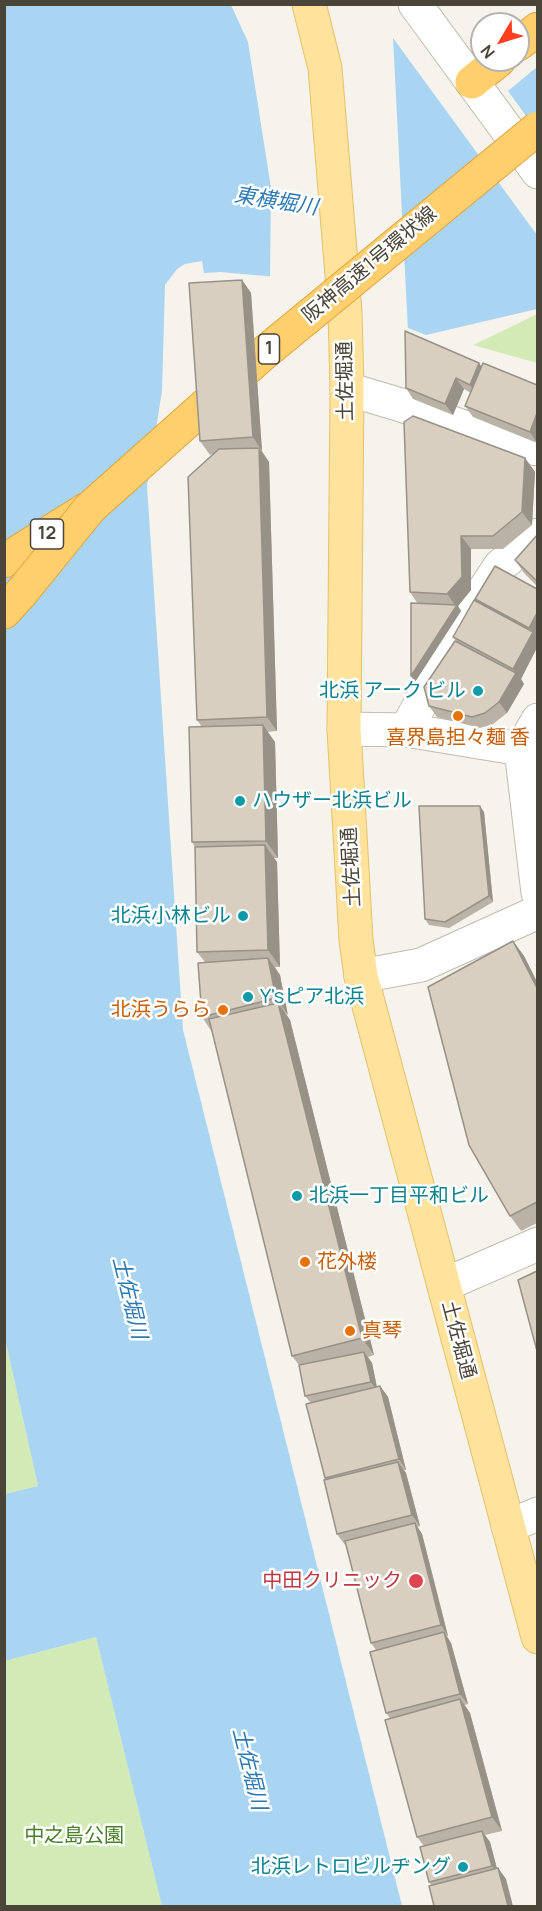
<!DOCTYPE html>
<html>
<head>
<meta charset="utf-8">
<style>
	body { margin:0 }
	#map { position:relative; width:542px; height:1911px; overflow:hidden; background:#f6f3ec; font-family:Manrope,sans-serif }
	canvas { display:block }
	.frame { position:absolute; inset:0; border:6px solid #4b4439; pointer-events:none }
	.north { position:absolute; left:470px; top:12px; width:60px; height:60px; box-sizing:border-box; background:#fff; border:2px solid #b7b4b0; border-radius:50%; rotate:232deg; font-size:16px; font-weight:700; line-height:24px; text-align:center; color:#4b4439 }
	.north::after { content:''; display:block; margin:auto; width:21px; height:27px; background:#fc3f1d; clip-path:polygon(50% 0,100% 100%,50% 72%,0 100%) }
</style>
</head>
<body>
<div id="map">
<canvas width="542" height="1911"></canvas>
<div class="frame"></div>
<div class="north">N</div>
</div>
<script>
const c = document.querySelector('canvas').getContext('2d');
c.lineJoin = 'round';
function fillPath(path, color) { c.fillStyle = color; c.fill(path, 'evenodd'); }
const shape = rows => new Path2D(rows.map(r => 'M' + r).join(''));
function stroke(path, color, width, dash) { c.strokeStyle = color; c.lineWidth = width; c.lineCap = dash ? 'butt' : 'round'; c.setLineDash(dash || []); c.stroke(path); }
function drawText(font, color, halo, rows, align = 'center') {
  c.font = font + ' Manrope,"Noto Sans JP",sans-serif'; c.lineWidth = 5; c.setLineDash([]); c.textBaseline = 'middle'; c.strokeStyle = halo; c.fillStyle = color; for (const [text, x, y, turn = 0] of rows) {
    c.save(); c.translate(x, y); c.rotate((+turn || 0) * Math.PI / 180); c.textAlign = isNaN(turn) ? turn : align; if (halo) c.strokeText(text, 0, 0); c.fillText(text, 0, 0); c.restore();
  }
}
const green = shape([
	[537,314,537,363,473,345,519,323],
	[4,1334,38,1486,5,1494,4,1494],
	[96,1637,162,1906,5,1906,5,1661]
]);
const water = shape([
	[479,4,500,11,537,5,537,309,426,335,276,277,220,272,204,273,202,261,185,264,177,269,165,285,162,391,147,486,183,1030,402,1906,162,1906,96,1637,5,1661,5,1494,38,1486,4,1334,5,5],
	[482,24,518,24,518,60,482,60]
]);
const pier = shape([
	[483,4,500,8,516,4,537,5,537,67,508,91,537,131,537,235,393,38,408,331,275,280,270,280,271,188,248,42,231,5],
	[482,24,518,24,518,60,482,60]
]);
const minor = shape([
	[415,4,538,172],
	[347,389,401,405,515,445,538,449],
	[344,729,406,730,521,749],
	[406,730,473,607,500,566,538,535],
	[521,749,538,893],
	[521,749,538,720],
	[361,976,421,965,538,912],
	[444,1285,538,1244],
	[508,1526,538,1514]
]);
const major = shape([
	[309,4,325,68,345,312,347,389,344,729,356,940,361,976,538,1637]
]);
const highway = shape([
	[518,44,538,29],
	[472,82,499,60],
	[4,561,87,509],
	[4,612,22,592]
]);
const highwayBridge = shape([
	[22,592,90,508,264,353,538,128]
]);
const wall = shape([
	[242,280,251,293,262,451,269,462,277,731,267,732,275,742,278,858,273,858,277,862,280,967,275,967,280,975,287,1015,290,1020,374,1355,368,1357,372,1363,377,1387,380,1386,388,1397,406,1470,404,1470,406,1473,420,1526,417,1527,422,1534,448,1636,447,1636,451,1643,468,1704,465,1705,470,1713,502,1831,485,1835,490,1842,497,1868,498,1868,506,1879,432,1886,429,1882,424,1846,417,1837,390,1718,386,1713,376,1650,371,1643,346,1544,345,1545,337,1534,326,1480,325,1478,311,1403,305,1396,299,1365,292,1356,212,1032,202,1017,205,962,197,952,195,847,192,842,202,727,197,720,213,454,210,455,200,441],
	[481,366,537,385,537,443,473,417,465,406,471,393,464,389,453,415,413,399,406,388],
	[525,458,535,472,532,525,503,549,471,549,471,590,458,606,461,611,415,682,418,604,410,592],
	[537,535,537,586,524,573,515,560],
	[495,566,537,637,521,679,524,684,507,713,493,724,480,728,437,717,429,706,456,641,453,637,478,602,475,599],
	[484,812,493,902,449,928,429,925,425,919],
	[513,941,524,956,537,982,537,1223,521,1231,510,1216]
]);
const shadedWall = shape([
	[242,280,251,293,262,451,253,437],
	[479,363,487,374,477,396,470,385],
	[456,378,464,389,453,415,445,404],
	[537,413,537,443,530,432],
	[259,448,269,462,277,731,267,717],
	[525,458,535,472,532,525,522,512],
	[461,536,471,549,471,590,458,606,461,611,415,682,411,676,456,606,447,594],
	[537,613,537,648,521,679,524,684,507,713,499,702,516,674,513,669,533,632,529,628],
	[263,725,275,742,278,858,266,841],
	[480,806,484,812,493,902,489,896],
	[265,845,277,862,280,967,268,950],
	[513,941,524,956,537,982,537,988],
	[268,958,280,975,288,1015,276,998],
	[278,1003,290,1020,374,1355,362,1338],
	[364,1352,372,1363,378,1393,371,1382],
	[380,1386,388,1397,406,1470,399,1459],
	[398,1462,406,1473,420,1526,412,1515],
	[415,1523,422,1534,448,1636,441,1625],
	[444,1632,451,1643,468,1704,460,1694],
	[460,1699,470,1713,502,1831,492,1817],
	[482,1831,490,1842,499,1877,492,1866],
	[498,1868,506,1879,513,1906,508,1906]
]);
const building = shape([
	[242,280,253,437,200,441,189,283,242,280],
	[405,331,479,363,470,385,456,378,445,404,406,388,405,331],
	[483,363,537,385,537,413,530,432,465,406,483,363],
	[413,416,525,458,522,512,493,536,461,536,462,577,447,594,410,592,404,422,413,416],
	[259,448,267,717,197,720,188,477,219,449,259,448],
	[537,535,537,581,515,560,537,535],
	[495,566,537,589,537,613,529,628,475,599,495,566],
	[474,600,533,632,513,669,453,637,474,600],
	[411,603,457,605,411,676,411,603],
	[455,641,516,673,499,702,485,713,472,717,429,706,424,687,455,641],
	[263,725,266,841,192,842,189,727,263,725],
	[419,806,480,806,489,896,445,922,425,919,419,806],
	[265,845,268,950,197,952,195,847,265,845],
	[513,941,537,988,537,1202,510,1216,469,1145,428,987,513,941],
	[268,958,276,998,202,1017,198,963,268,958],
	[278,1003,362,1338,292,1356,209,1019,278,1003],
	[537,1271,537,1351,518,1280,537,1271],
	[364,1352,371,1382,305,1396,299,1365,364,1352],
	[380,1386,399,1459,325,1478,306,1404,380,1386],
	[398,1462,412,1515,337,1534,324,1480,398,1462],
	[415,1523,441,1625,371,1643,345,1541,415,1523],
	[444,1632,460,1694,386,1713,370,1652,444,1632],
	[460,1699,492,1817,417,1837,385,1720,460,1699],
	[482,1831,492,1866,429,1882,420,1847,482,1831],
	[498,1868,508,1906,434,1906,429,1886,498,1868]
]);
const markers = [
	[478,691,6,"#0f9aa8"],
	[458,716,6,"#e8710a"],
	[240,801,6,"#0f9aa8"],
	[243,916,6,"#0f9aa8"],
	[248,997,6,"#0f9aa8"],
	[223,1010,6,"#e8710a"],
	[297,1196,6,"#0f9aa8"],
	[305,1262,6,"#e8710a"],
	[350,1331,6,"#e8710a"],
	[416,1581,8,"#e0444e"],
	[463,1867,6,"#0f9aa8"]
];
const shields = [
	[269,349,21],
	[47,534,33]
];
const shieldNames = [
	["1",269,349],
	["12",47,534]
];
const streetNames = [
	["阪神高速1号環状線",370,265,-40],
	["土佐堀通",346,381,-91],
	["土佐堀通",352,867,-93],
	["土佐堀通",458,1340,75]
];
const cultureNames = [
	["北浜 アーク ビル",466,691],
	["ハウザー北浜ビル",252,801,"left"],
	["北浜小林ビル",231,916],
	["Y'sピア北浜",260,997,"left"],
	["北浜一丁目平和ビル",309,1196,"left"],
	["北浜レトロビルヂング",451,1867]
];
const foodNames = [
	["喜界島担々麺 香",458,738,"center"],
	["北浜うらら",211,1010,"right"],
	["花外楼",317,1262],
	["真琴",362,1331]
];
const healthNames = [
	["中田クリニック",402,1581]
];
const parkNames = [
	["中之島公園",74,1836]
];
const waterNames = [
	["東横堀川",276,202,9],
	["土佐堀川",129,1298,76],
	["土佐堀川",249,1769,76]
];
fillPath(green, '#d2eab5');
fillPath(water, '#a9d4f2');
fillPath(pier, '#f6f3ec');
stroke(minor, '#c2bbae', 35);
stroke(major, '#e6c16a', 35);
stroke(highway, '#e0a43c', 35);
stroke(minor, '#fff', 33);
stroke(major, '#ffe39c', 33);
stroke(highway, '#ffcf6e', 33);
stroke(highwayBridge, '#e0a43c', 35, []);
stroke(highwayBridge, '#ffcf6e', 33);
fillPath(wall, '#bab2a6');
fillPath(shadedWall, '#979187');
fillPath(building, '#d8cfc1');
stroke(building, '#979187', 1.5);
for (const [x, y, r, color] of markers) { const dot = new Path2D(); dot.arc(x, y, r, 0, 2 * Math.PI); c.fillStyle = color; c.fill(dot); stroke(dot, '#fff', 2); }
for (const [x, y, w] of shields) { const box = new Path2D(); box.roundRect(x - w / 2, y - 15, w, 30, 4.5); c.fillStyle = '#fff'; c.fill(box); stroke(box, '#4b4439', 1.5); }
drawText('bold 18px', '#4b4439', null, shieldNames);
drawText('20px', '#4b4439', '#fff', streetNames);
drawText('20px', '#0d838f', '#fff', cultureNames, 'right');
drawText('20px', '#c56008', '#fff', foodNames, 'left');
drawText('20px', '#be3a42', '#fff', healthNames, 'right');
drawText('20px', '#4a7f2a', '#fff', parkNames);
drawText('italic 21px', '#2e7ab2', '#fff', waterNames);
</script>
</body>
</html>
